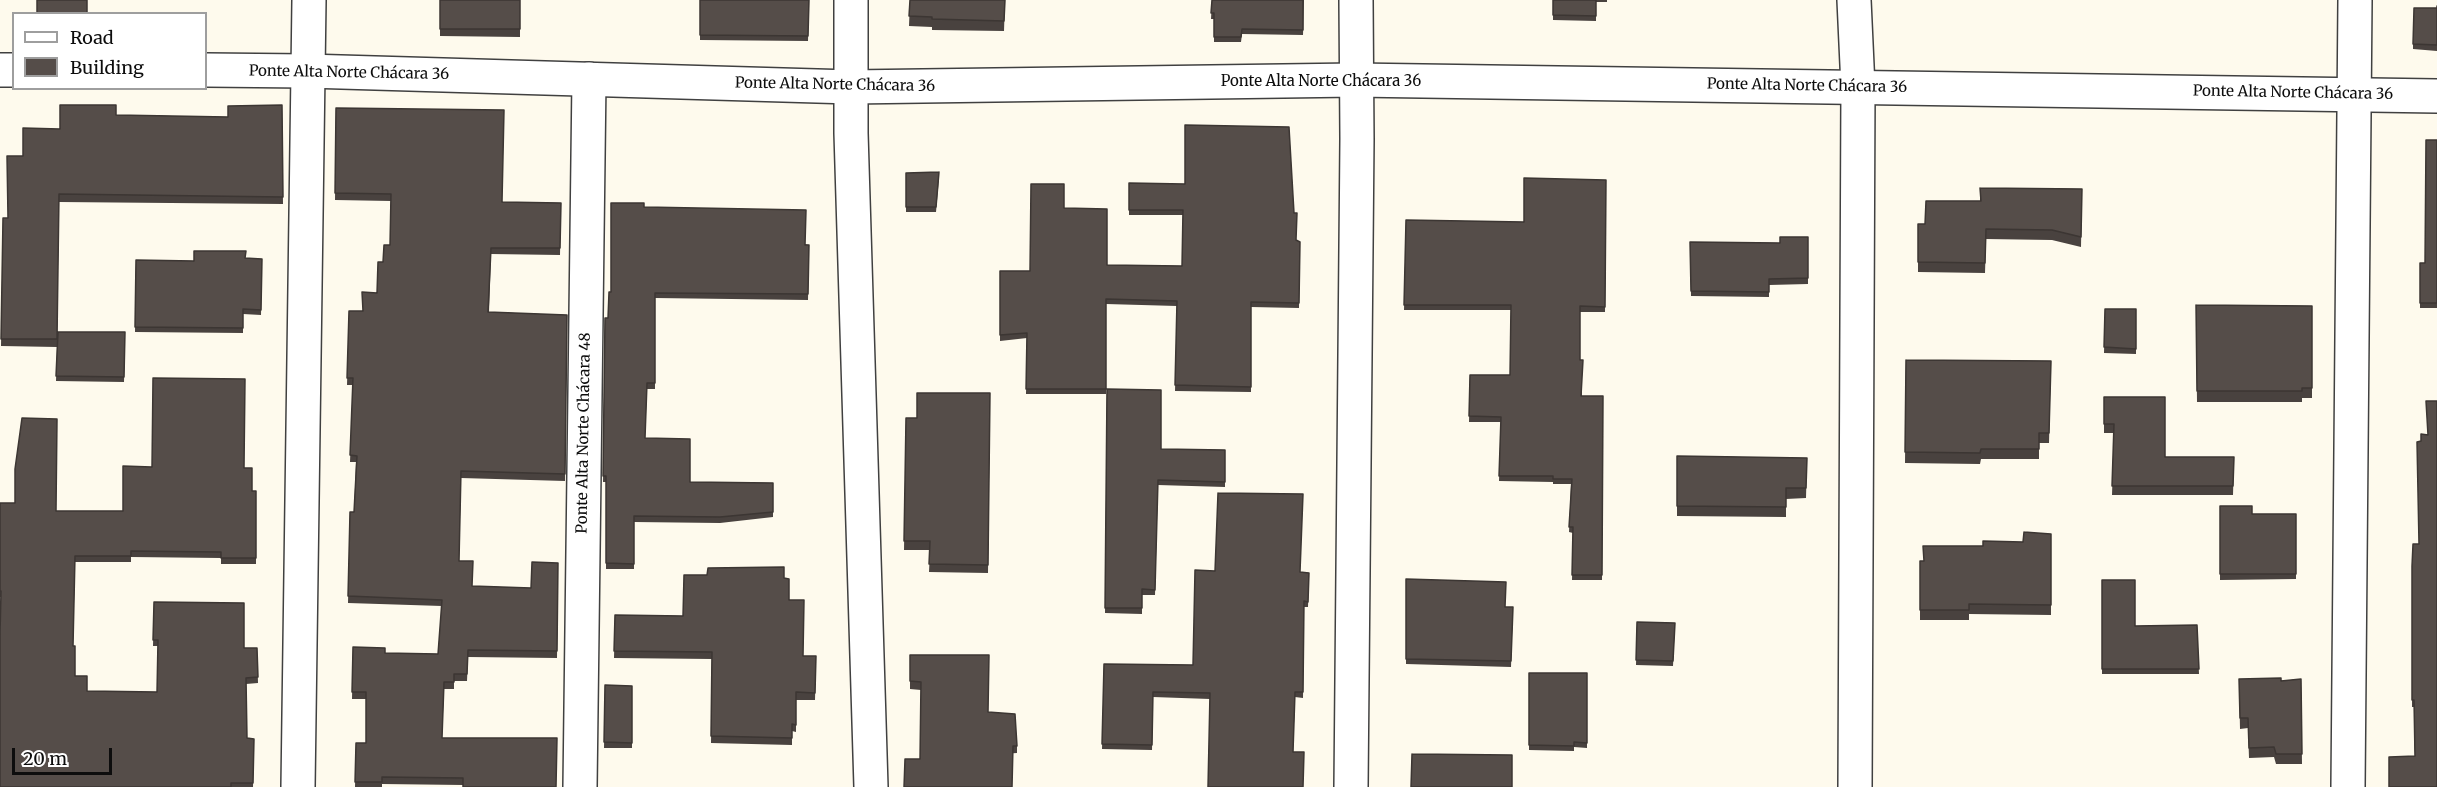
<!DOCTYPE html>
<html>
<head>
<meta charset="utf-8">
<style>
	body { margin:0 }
	#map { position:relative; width:2437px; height:787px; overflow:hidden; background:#fefaed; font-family:Merriweather,serif }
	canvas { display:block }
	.legend { position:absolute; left:12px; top:12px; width:195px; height:78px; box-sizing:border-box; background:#fff; border:2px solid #9e9e9e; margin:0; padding:8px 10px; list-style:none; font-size:18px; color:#0d0d0d }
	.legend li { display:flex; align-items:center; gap:12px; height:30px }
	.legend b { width:30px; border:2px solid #9e9e9e }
	.scale { position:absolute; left:12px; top:748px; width:100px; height:27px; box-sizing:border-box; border:3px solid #0d0d0d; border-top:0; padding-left:8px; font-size:18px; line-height:21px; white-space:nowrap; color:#0d0d0d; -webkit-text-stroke:4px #fff; paint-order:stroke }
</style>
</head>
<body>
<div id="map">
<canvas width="2437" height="787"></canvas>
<ul class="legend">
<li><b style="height:8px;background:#fff"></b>Road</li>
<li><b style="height:16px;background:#554d49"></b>Building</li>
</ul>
<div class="scale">20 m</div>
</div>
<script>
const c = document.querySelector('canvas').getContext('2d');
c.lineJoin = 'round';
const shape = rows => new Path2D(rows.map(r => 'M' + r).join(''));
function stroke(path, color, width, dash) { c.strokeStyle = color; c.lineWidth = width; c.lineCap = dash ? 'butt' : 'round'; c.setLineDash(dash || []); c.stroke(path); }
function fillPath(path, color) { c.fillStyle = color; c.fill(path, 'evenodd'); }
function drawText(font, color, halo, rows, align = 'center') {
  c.font = font + ' Merriweather,serif'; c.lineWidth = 6; c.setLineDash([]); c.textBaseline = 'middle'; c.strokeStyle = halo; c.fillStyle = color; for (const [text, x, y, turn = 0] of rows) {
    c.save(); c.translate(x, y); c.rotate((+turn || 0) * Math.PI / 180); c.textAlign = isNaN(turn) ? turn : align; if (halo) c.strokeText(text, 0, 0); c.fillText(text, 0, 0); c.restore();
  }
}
const minor = shape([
	[851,0,851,133,871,787],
	[1854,0,1858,87,1855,787],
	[298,787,309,0],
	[580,787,589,79],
	[1351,787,1357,139,1356,0],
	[2348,787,2355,0]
]);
const tertiary = shape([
	[0,70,14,70],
	[206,70,307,71,851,87,1355,80,2437,96]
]);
const wall = shape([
	[440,0,520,0,520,37,440,36],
	[700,0,809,0,808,41,700,40],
	[910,0,1005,0,1004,31,932,30,932,27,909,26],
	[1212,0,1304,0,1303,35,1242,34,1241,42,1214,42,1214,19,1211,19],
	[1553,0,1607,0,1607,2,1596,2,1596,21,1553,20],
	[2437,6,2437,51,2413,49,2413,44,2437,8],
	[282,105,283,204,59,202,57,340,125,338,124,382,56,381,57,347,1,346,3,218,8,218,23,156,60,129,116,115,228,117],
	[336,108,503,202,561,203,560,255,491,254,489,312,567,315,565,481,461,478,459,561,472,586,531,588,558,563,557,658,468,657,467,681,454,681,454,689,444,689,442,738,557,738,463,785,382,784,382,787,355,787,356,743,366,743,366,699,352,699,353,647,385,653,438,654,442,606,348,603,350,512,354,512,356,462,350,462,353,385,347,385,349,311,362,311,377,293,383,262,390,245,391,201,335,200],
	[2437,140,2437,308,2420,308,2420,263,2425,263],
	[906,173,939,178,936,212,906,212],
	[1606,180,1605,312,1580,312,1580,360,1582,396,1603,396,1602,580,1572,580,1573,533,1569,532,1571,484,1553,484,1553,482,1499,481,1501,422,1469,422,1470,375,1510,375,1511,310,1404,310,1406,220,1524,222],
	[1129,183,1300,242,1299,308,1251,307,1251,392,1175,391,1177,306,1106,304,1106,394,1026,394,1027,338,1000,341,1000,271,1030,271,1064,208,1107,265,1182,266,1183,215,1129,215],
	[1980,188,2082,189,2081,247,2052,240,1986,239,1985,273,1918,272,1918,224,1925,224,1980,201],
	[644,207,809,245,808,300,655,298,655,389,647,389,645,438,690,482,773,483,773,517,720,523,634,522,634,569,606,569,606,482,603,482,605,318,608,318,611,292],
	[1808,237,1808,284,1769,285,1769,297,1691,296,1690,242,1780,243],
	[246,258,262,259,261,315,243,314,243,333,135,332,136,260,194,261],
	[2196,305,2312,306,2312,398,2302,398,2302,402,2197,402],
	[2105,309,2136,309,2136,354,2104,353],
	[1906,360,2051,361,2049,443,2039,443,2039,459,1981,459,1980,464,1905,463],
	[1107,389,1161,449,1225,450,1225,487,1158,485,1155,595,1142,595,1142,614,1105,613],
	[990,393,988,573,929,572,930,550,904,550,906,418,917,418],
	[2104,397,2165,457,2234,457,2233,495,2112,495,2114,433,2104,433],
	[2437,401,2414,756,2414,707,2412,707,2412,566,2419,544,2428,435],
	[1677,456,1807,458,1806,498,1786,499,1786,517,1677,516],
	[244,468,252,491,256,491,256,564,221,564,221,558,131,557,131,562,75,562,73,646,75,676,87,691,157,692,158,646,153,646,154,602,244,648,257,648,258,683,246,684,247,738,254,739,253,787,0,787,1,597,0,597,0,503,56,511,123,511],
	[2220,506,2252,514,2296,514,2296,579,2220,580],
	[2051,534,2051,615,1969,614,1969,620,1920,620,1920,561,1924,561,1983,546,2023,542],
	[1300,572,1309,573,1308,607,1304,607,1303,698,1295,697,1293,752,1303,787,1210,699,1153,697,1152,750,1102,749,1104,664,1193,665],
	[784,578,803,656,816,656,815,700,796,700,796,732,792,731,792,745,711,743,712,659,614,658,615,615,683,616],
	[1406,579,1506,607,1513,607,1511,667,1406,664],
	[2102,580,2135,626,2197,625,2199,674,2102,674],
	[1637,622,1675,623,1673,666,1636,665],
	[910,655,988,712,1017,746,1017,753,920,759,921,690,910,689],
	[1529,673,1587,673,1587,748,1574,747,1574,751,1529,750],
	[2239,679,2281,681,2301,679,2302,764,2276,764,2274,757,2249,758,2248,728,2240,729],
	[605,685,632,686,632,748,604,748]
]);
const building = shape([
	[37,0,87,0,87,14,37,14,37,0],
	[440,0,520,0,520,29,440,29,440,0],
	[700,0,809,0,808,36,700,35,700,0],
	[910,0,1005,0,1004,21,932,19,932,17,909,16,910,0],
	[1212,0,1303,0,1303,30,1242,29,1241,37,1214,37,1214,13,1211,13,1212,0],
	[1553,0,1596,0,1596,16,1553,15,1553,0],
	[2437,6,2437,45,2413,44,2414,8,2437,8,2437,6],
	[60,105,116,105,116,115,228,117,228,106,282,105,283,197,59,194,57,339,1,339,3,218,8,218,7,156,23,156,23,128,60,129,60,105],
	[336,108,504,110,502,202,561,203,560,248,491,248,488,312,567,315,565,474,461,471,459,561,473,561,472,586,531,588,532,562,558,563,557,651,468,650,467,674,454,674,454,682,444,682,442,738,557,738,556,787,463,787,463,778,382,777,382,782,355,782,356,743,366,743,366,692,352,692,353,647,385,648,385,653,438,654,442,600,348,596,350,512,354,512,357,456,350,455,353,378,347,378,349,311,363,311,362,292,377,293,378,262,383,262,384,245,390,245,391,194,335,193,336,108],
	[1185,125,1289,127,1294,213,1297,213,1296,240,1300,242,1299,303,1251,302,1251,387,1175,385,1177,301,1106,299,1106,389,1026,389,1027,333,1000,335,1000,271,1030,271,1031,184,1064,184,1064,208,1107,209,1107,265,1182,266,1183,210,1129,210,1129,183,1185,184,1185,125],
	[2426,140,2437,140,2437,303,2420,303,2420,263,2425,263,2426,140],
	[939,172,936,207,906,207,906,173,939,172],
	[1524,178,1606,180,1605,307,1580,306,1580,360,1583,360,1581,396,1603,396,1602,575,1572,575,1573,527,1569,527,1572,479,1553,479,1553,476,1499,476,1501,417,1469,416,1470,375,1510,375,1511,305,1404,305,1406,220,1524,222,1524,178],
	[1980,188,2082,189,2081,237,2052,230,1986,229,1985,263,1918,262,1918,224,1925,224,1926,201,1981,201,1980,188],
	[611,203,644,203,644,207,806,210,805,245,809,245,808,294,655,293,655,383,647,383,645,438,690,439,690,482,773,483,773,512,720,517,634,516,634,564,606,563,606,476,603,476,605,318,608,318,609,292,611,292,611,203],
	[1780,237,1808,237,1808,278,1769,279,1769,292,1691,291,1690,242,1780,243,1780,237],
	[194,251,246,251,245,258,262,259,261,310,243,309,243,328,135,327,136,260,194,261,194,251],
	[2196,305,2312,306,2312,388,2302,388,2302,391,2197,391,2196,305],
	[2105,309,2136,309,2136,349,2104,347,2105,309],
	[58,332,125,332,124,377,56,376,58,332],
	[1906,360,2051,361,2049,433,2039,433,2039,449,1981,449,1980,453,1905,452,1906,360],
	[153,378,245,379,244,468,252,468,252,491,256,491,256,558,221,558,221,552,131,551,131,556,75,556,73,646,75,646,75,676,87,676,87,691,157,692,158,640,153,640,154,602,244,603,244,648,257,648,258,677,246,678,247,738,254,739,253,783,231,783,231,787,0,787,0,635,1,591,0,591,0,503,15,503,15,469,22,418,57,419,56,511,123,511,123,466,152,467,153,378],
	[1107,389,1161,390,1161,449,1225,450,1225,482,1158,480,1155,590,1142,589,1142,608,1105,608,1107,389],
	[917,393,990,393,988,565,929,564,930,541,904,541,906,418,917,418,917,393],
	[2104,397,2165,397,2165,457,2234,457,2233,486,2112,486,2114,424,2104,424,2104,397],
	[2426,401,2437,401,2437,787,2389,787,2389,757,2415,756,2414,700,2412,700,2412,566,2413,544,2419,544,2417,442,2421,441,2421,434,2428,435,2426,401],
	[1677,456,1807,458,1806,488,1786,488,1786,507,1677,506,1677,456],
	[1218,493,1303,494,1300,572,1309,573,1308,602,1304,601,1303,692,1295,692,1293,752,1304,752,1303,787,1208,787,1210,693,1153,692,1152,745,1102,744,1104,664,1193,665,1195,570,1215,571,1218,493],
	[2220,506,2252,506,2252,514,2296,514,2296,574,2220,574,2220,506],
	[2024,532,2051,534,2051,605,1969,604,1969,610,1920,610,1920,561,1924,561,1923,546,1983,546,1983,541,2023,542,2024,532],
	[784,567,784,578,789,579,789,600,804,600,803,656,816,656,815,693,796,692,796,725,792,724,792,738,711,736,712,652,614,651,615,615,683,616,684,575,707,575,708,568,784,567],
	[1406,579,1506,582,1505,607,1513,607,1511,661,1406,659,1406,579],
	[2102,580,2135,580,2135,626,2197,625,2199,669,2102,669,2102,580],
	[1637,622,1675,623,1673,661,1636,660,1637,622],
	[910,655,989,655,988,712,1015,714,1017,746,1013,746,1012,787,904,787,905,759,920,759,921,682,910,681,910,655],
	[1529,673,1587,673,1587,743,1574,742,1574,746,1529,745,1529,673],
	[2281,678,2281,681,2301,679,2302,754,2276,754,2274,747,2249,748,2248,718,2240,718,2239,679,2281,678],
	[605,685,632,686,632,743,604,742,605,685],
	[1412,754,1512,755,1512,787,1411,787,1412,754]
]);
const streetNames = [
	["Ponte Alta Norte Chácara 36",349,73,1],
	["Ponte Alta Norte Chácara 36",1321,82],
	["Ponte Alta Norte Chácara 36",835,85,1],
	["Ponte Alta Norte Chácara 36",1807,86,1],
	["Ponte Alta Norte Chácara 36",2293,93,1],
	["Ponte Alta Norte Chácara 48",584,433,-89]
];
stroke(minor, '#404040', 36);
stroke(tertiary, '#404040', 36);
stroke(minor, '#fff', 33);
stroke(tertiary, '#fff', 33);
fillPath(wall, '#49423f');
fillPath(building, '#554d49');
stroke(building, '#3c3633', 1.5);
drawText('15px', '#0d0d0d', '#fff', streetNames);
</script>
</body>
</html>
